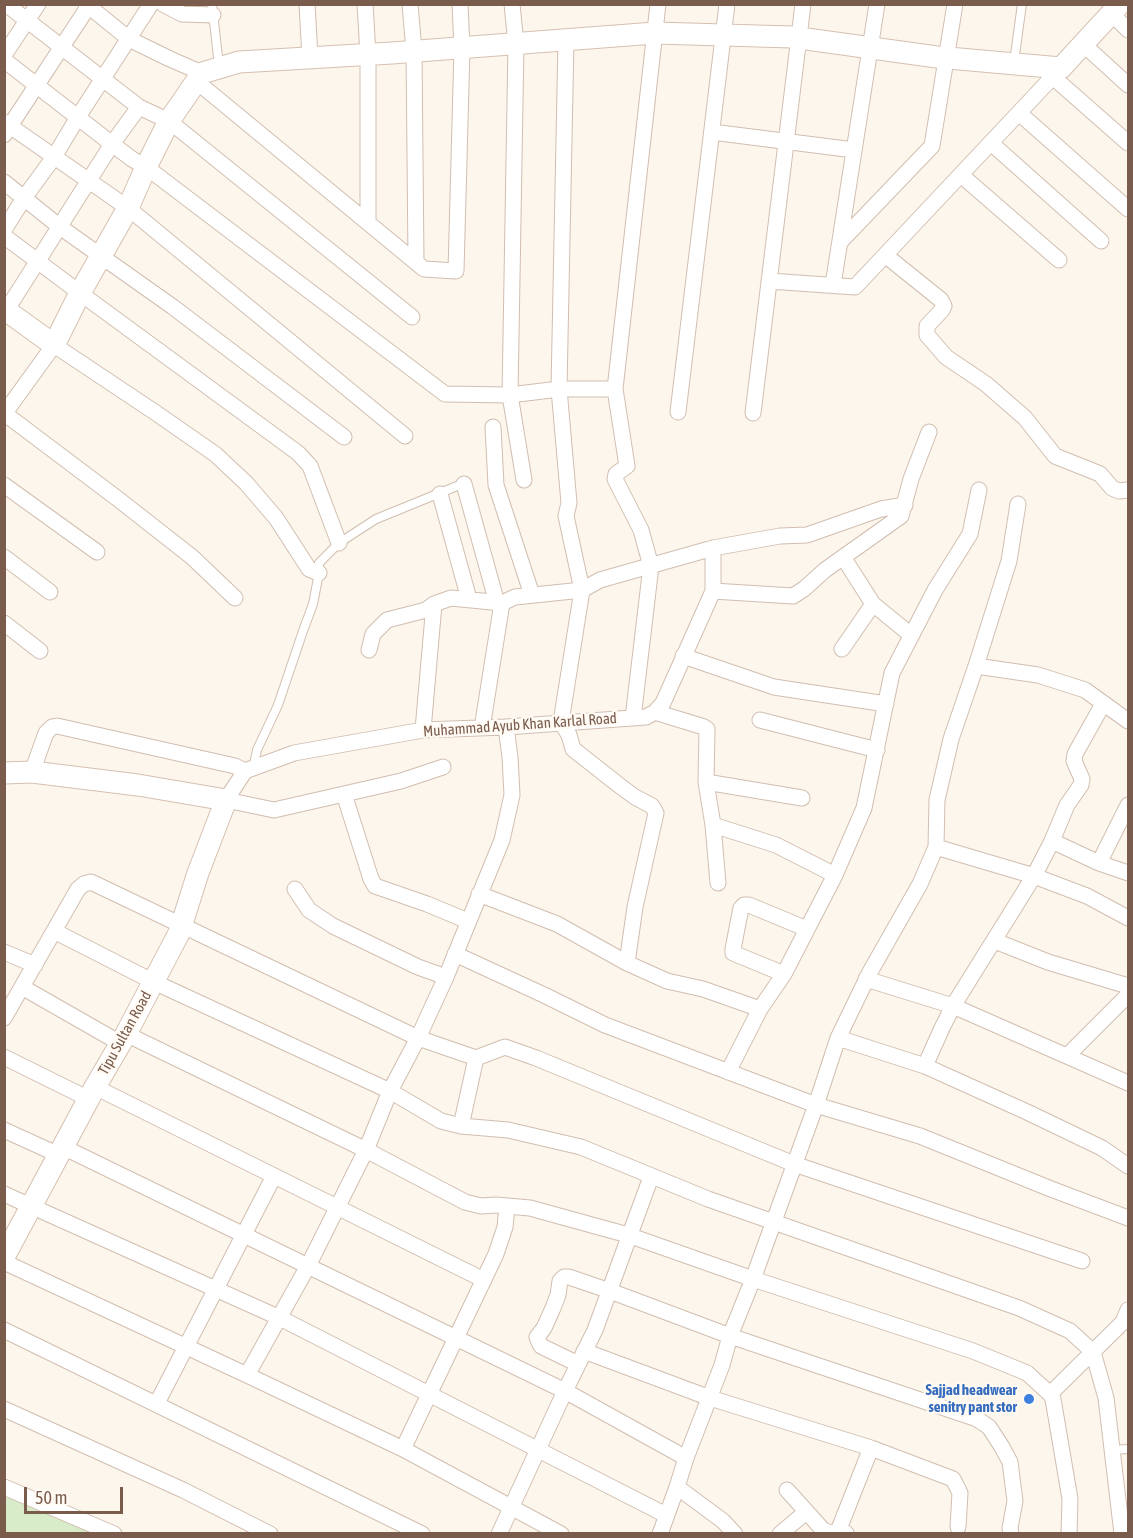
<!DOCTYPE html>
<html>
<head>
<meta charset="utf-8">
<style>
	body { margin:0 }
	#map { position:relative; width:1133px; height:1538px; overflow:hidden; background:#fdf6ec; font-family:"Asap Condensed",sans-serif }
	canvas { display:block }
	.frame { position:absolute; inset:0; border:6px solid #7a5c4d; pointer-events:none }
	.scale { position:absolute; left:24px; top:1487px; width:99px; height:27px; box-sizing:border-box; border:3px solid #7a5c4d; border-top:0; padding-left:8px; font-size:18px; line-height:21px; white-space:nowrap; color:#7a5c4d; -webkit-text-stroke:4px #fffaf3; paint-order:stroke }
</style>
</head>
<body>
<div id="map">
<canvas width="1133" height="1538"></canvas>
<div class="frame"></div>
<div class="scale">50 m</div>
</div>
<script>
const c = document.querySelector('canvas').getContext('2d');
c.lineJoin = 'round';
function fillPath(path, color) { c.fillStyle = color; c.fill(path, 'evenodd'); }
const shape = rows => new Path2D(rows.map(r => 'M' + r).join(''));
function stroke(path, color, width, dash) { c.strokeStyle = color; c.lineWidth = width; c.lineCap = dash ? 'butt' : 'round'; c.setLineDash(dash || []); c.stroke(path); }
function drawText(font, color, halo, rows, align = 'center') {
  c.font = font + ' "Asap Condensed",sans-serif'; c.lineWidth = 4.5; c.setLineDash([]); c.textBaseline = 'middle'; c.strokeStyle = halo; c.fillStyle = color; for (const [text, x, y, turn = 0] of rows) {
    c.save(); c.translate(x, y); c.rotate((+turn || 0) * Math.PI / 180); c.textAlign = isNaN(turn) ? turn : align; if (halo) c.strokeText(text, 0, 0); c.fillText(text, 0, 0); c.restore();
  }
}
const green = shape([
	[4,1484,114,1533,5,1533]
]);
const lane = shape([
	[212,4,219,66],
	[1014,62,1022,4],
	[253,769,257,750,278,705,303,631,313,604,319,573,319,563,339,543,376,519,462,484,464,484],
	[1112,1450,1128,1449]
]);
const street = shape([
	[6,4,139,107],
	[86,4,129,39,170,59,202,73],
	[163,4,182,14,213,15],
	[307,4,310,58],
	[365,4,368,55,368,223],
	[410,4,414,51,416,262],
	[512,4,516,44,510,395,524,480],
	[1112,14,1128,30],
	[566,40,559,389,569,503,566,516,582,590,561,722,569,735,573,749,620,786,635,797,652,806,656,813,635,907,627,963],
	[1083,44,1128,85],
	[4,55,38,4],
	[4,60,112,144,132,159,146,167,445,394,510,395,559,389,615,389],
	[1053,77,1128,143],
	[196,81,424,269,456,271,462,48,460,4],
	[1019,113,1128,209],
	[4,122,128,208,405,436],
	[712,132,854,150],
	[4,135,90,4],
	[991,143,1101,241],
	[961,175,1059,260],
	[4,182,60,227,173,307,344,437],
	[4,230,24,198,54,157,78,117,151,4],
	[4,236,80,293,298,453,310,466,339,543],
	[841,241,932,146,955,4],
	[885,255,941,300,944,306,942,310,927,326,927,335,946,357,986,384,1025,418,1055,456,1100,474,1112,488,1119,491,1128,490],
	[769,281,855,287,1061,68],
	[833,285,877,4],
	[4,314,112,144,139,107,169,121,412,317],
	[678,412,727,4],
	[4,413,118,499,192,557,235,598],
	[753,413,803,4],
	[4,414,54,345,156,413,215,454,246,483,276,518,309,569,319,573],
	[493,427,496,485,532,595],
	[464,484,497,603],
	[4,485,97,552],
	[440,494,469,599],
	[4,557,50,592],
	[843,557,873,604,911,635],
	[713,591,793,596,804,589,825,570,901,516,911,479,929,432],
	[4,623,40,651],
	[842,649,873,604],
	[369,650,373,634,387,620,426,610,434,604,451,598,502,603,515,597,582,590,600,580,713,548,780,536,807,535,881,509,905,505],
	[683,656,774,687,886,704],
	[976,666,1038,675,1085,690,1128,721],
	[655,712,704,727,707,729,706,782,713,825,718,883],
	[633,718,651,566,641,530,615,479,616,474,627,466,615,389,658,4],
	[760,720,877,750],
	[482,728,502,603],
	[423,730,434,604],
	[443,767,401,781,274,810,226,800,245,771,294,753,423,730,506,727,646,717,655,712,663,703,713,591,713,548],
	[32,772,46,733,52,727,57,726,235,766,245,771],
	[706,782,802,798],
	[344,794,371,879,375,886,427,904,468,921],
	[1128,805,1099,863,1128,873],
	[713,825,776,845,835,875],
	[1052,841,1099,863],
	[936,847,1034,876,1087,896,1128,918],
	[295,889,309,910,333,926,418,967,446,977],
	[479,894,557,924,627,963,667,981,703,989,760,1009],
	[54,931,154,982,390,1091,441,1121,461,1126,508,1130,581,1147,708,1199,1019,1308,1070,1331,1093,1352,1106,1398,1122,1534],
	[995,941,1048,962,1128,986],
	[4,952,35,965],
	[455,954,544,995,605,1025,816,1105,920,1136,1051,1189,1128,1218],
	[784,974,733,953,733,949,741,908,744,905,749,905,807,929],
	[866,979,953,1006,1128,1083],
	[22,987,120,1043],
	[4,1018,78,889,84,884,91,882,418,1038,476,1058,461,1126],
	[126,1034,366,1150,465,1202,481,1206,496,1205,530,1208,628,1235,753,1279,973,1351,1027,1373,1050,1394,1053,1399,1070,1499,1069,1534],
	[838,1038,925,1066,1027,1112,1102,1148,1128,1166],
	[1067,1056,1128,995],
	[4,1057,89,1099],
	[476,1058,505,1047,536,1058,794,1164,1082,1261],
	[925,1066,942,1028,953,1006,1034,876,1052,841,1067,805,1081,785,1082,779,1074,761,1075,754,1103,704],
	[728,1072,760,1009,784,974,835,875,864,808,892,673,935,590,970,534,979,490],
	[95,1087,484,1280],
	[4,1130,59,1155],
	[63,1147,565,1391,686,1458],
	[4,1194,280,1318,666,1515],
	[4,1262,247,1375,403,1449,561,1534],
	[4,1330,422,1534],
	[584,1351,710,1398,871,1448,953,1479,960,1493,958,1527],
	[578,1364,541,1346,539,1342,537,1337,544,1328,553,1308,558,1295,560,1281,564,1277,569,1277,610,1291,730,1336,977,1419,989,1427,1002,1447,1010,1462,1015,1501,1010,1528,1011,1534],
	[247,1375,308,1266,366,1150,390,1091,418,1038,446,977,502,840,512,795,510,757,506,727],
	[1050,1394,1123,1322,1128,1310],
	[157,1403,274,1176],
	[4,1409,183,1490,270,1534],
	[403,1449,496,1254,505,1227,507,1206],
	[4,1487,114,1534],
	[677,1487,723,1521,735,1534],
	[787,1490,823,1530,830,1533,838,1531,846,1533],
	[499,1534,565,1391,595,1330,651,1177],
	[660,1534,677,1487,686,1458,722,1365,730,1336,753,1279,816,1105,838,1038,870,972,920,884,936,847,937,800,951,739,976,666,1009,561,1018,504],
	[780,1534,806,1512],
	[837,1534,871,1448]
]);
const secondary = shape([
	[4,309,54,345,80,293,128,208,146,167,169,121,202,73,239,62,392,53,655,33,792,37,937,57,1061,68,1120,4],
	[4,773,32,772,138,785,226,800,198,873,179,933,126,1034,95,1087,4,1257]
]);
const markers = [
	[1029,1399,6,"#3f7fe0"]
];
const streetNames = [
	["Muhammad Ayub Khan Karlal Road",520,725,-4],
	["Tipu Sultan Road",125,1033,-61]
];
const shopNames = [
	["Sajjad headwear",1017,1390],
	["senitry pant stor",1017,1407]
];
fillPath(green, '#d8ecc9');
stroke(lane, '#d1beb0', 10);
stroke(street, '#d1beb0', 17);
stroke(secondary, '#d6c0b0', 23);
stroke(lane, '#fff', 8);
stroke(street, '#fff', 15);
stroke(secondary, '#fff', 21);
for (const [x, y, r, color] of markers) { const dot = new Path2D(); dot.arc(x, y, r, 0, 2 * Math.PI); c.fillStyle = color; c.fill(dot); stroke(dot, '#fffaf3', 2); }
drawText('15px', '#7a5c4d', '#fffaf3', streetNames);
drawText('bold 15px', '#366cbe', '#fffaf3', shopNames, 'right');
</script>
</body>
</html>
